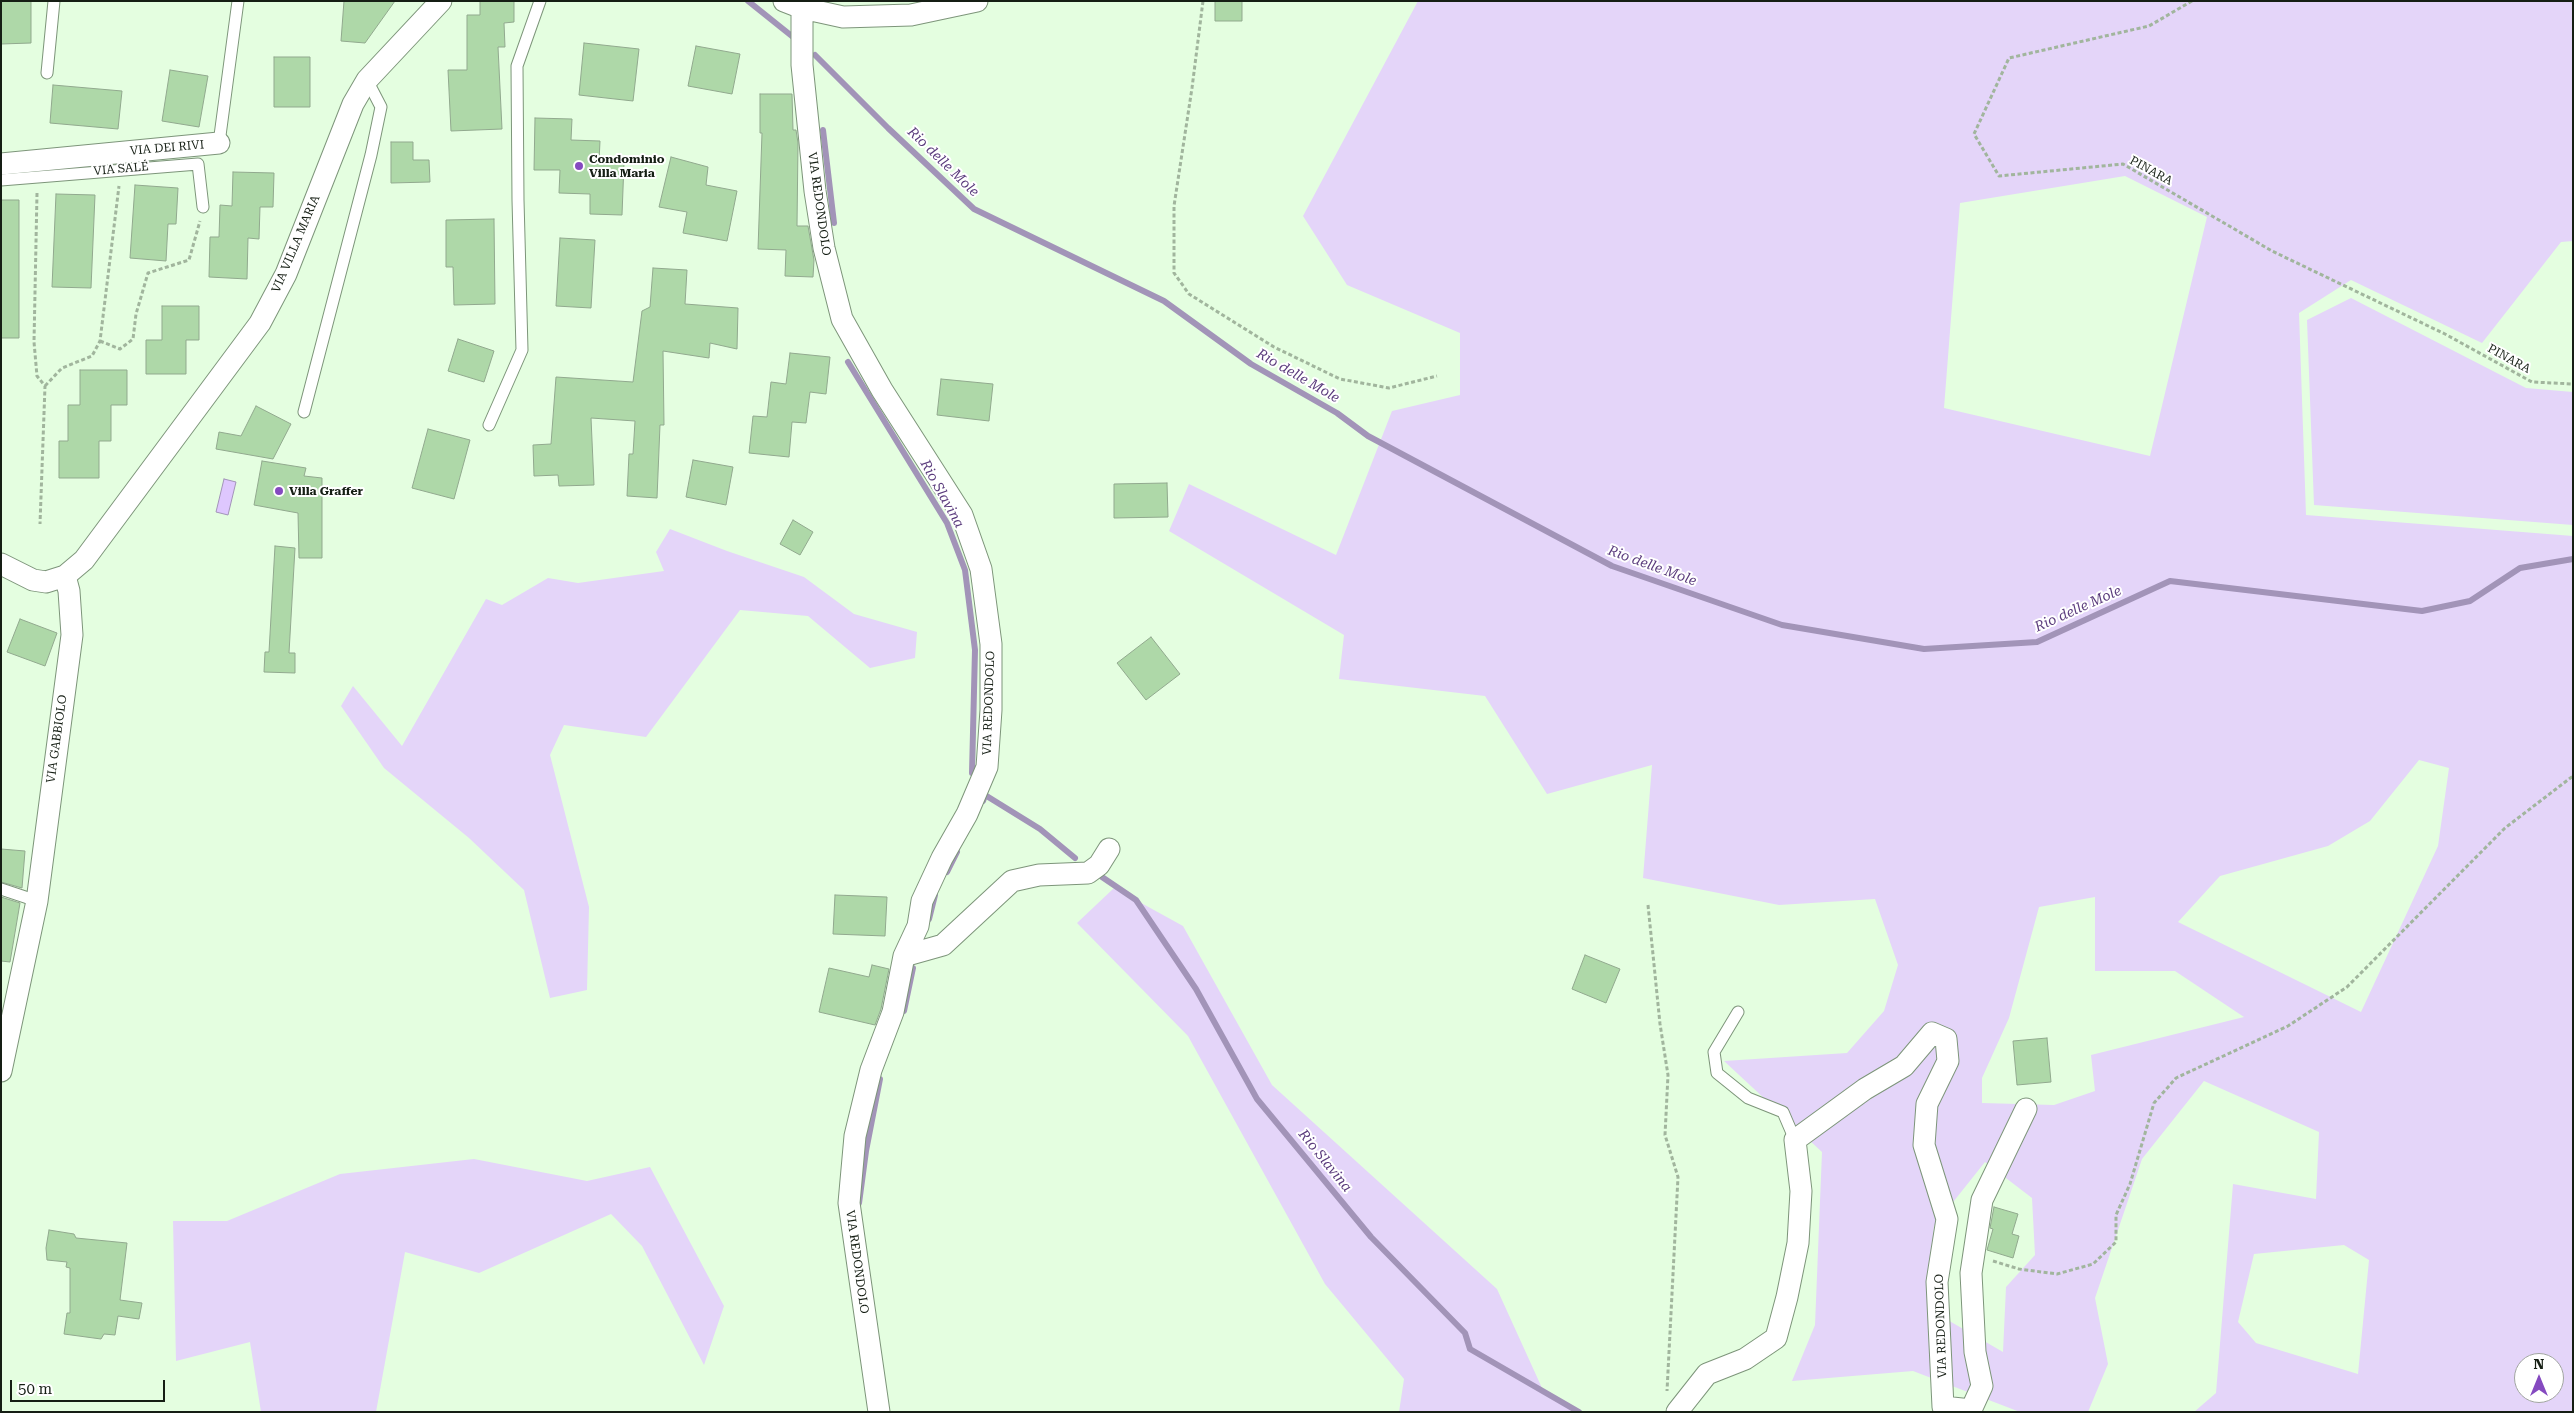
<!DOCTYPE html>
<html>
<head>
<meta charset="utf-8">
<style>
	body { margin:0 }
	#map { position:relative; width:2574px; height:1413px; overflow:hidden; background:#e4fee0; font-family:"Roboto Serif",serif }
	canvas { display:block }
	.frame { position:absolute; inset:0; border:2px solid #151e14; pointer-events:none }
	.north { position:absolute; left:2514px; top:1353px; width:50px; height:50px; box-sizing:border-box; background:#fff; border:1px solid #a1a5a1; border-radius:50%; rotate:0deg; font-size:14px; font-weight:700; line-height:20px; text-align:center; color:#151e14 }
	.north::after { content:''; display:block; margin:auto; width:18px; height:22px; background:#854ac0; clip-path:polygon(50% 0,100% 100%,50% 72%,0 100%) }
	.scale { position:absolute; left:10px; top:1380px; width:155px; height:22px; box-sizing:border-box; border:2px solid #151e14; border-top:0; padding-left:6px; font-size:15px; line-height:18px; white-space:nowrap; color:#151e14; -webkit-text-stroke:4px #fff; paint-order:stroke }
</style>
</head>
<body>
<div id="map">
<canvas width="2574" height="1413"></canvas>
<div class="frame"></div>
<div class="north">N</div>
<div class="scale">50 m</div>
</div>
<script>
const c = document.querySelector('canvas').getContext('2d');
c.lineJoin = 'round';
function fillPath(path, color) { c.fillStyle = color; c.fill(path, 'evenodd'); }
const shape = rows => new Path2D(rows.map(r => 'M' + r).join(''));
function stroke(path, color, width, dash) { c.strokeStyle = color; c.lineWidth = width; c.lineCap = dash ? 'butt' : 'round'; c.setLineDash(dash || []); c.stroke(path); }
function drawText(font, color, halo, rows, align = 'center') {
  c.font = font + ' "Roboto Serif",serif'; c.lineWidth = 4; c.setLineDash([]); c.textBaseline = 'middle'; c.strokeStyle = halo; c.fillStyle = color; for (const [text, x, y, turn = 0] of rows) {
    c.save(); c.translate(x, y); c.rotate((+turn || 0) * Math.PI / 180); c.textAlign = isNaN(turn) ? turn : align; if (halo) c.strokeText(text, 0, 0); c.fillText(text, 0, 0); c.restore();
  }
}
const green = shape([
	[1418,1,2573,1,2573,241,2561,242,2482,343,2351,280,2299,313,2306,515,2573,536,2573,1412,2194,1412,2216,1393,2233,1184,2316,1199,2319,1132,2204,1081,2142,1159,2095,1298,2108,1364,2088,1412,2020,1412,1913,1371,1792,1381,1815,1325,1822,1152,1724,1061,1847,1053,1884,1011,1898,965,1875,899,1779,905,1643,878,1652,765,1547,794,1485,696,1339,679,1344,635,1169,531,1189,484,1336,555,1392,411,1460,395,1460,333,1347,285,1303,216],
	[2125,176,2207,217,2150,456,1944,408,1960,203],
	[2419,760,2449,768,2438,846,2361,1012,2178,922,2220,876,2328,846,2370,821],
	[2095,897,2095,971,2175,971,2244,1017,2091,1055,2095,1091,2054,1105,1982,1103,1982,1078,2009,1018,2039,907],
	[1985,1162,2032,1198,2035,1255,2006,1287,2003,1352,1927,1308,1934,1226],
	[2344,1245,2369,1260,2358,1374,2256,1343,2238,1322,2254,1254],
	[2524,1363,2554,1363,2554,1393,2524,1393],
	[2351,298,2526,388,2573,392,2573,525,2314,505,2307,320],
	[670,529,727,551,804,577,854,614,917,632,915,658,870,668,808,616,740,610,646,737,564,725,550,755,589,907,587,990,550,998,524,890,469,838,384,768,341,706,353,686,402,746,486,599,502,605,548,578,578,583,664,571,656,552],
	[1114,888,1183,926,1272,1085,1497,1289,1542,1388,1575,1412,1399,1412,1404,1379,1325,1284,1188,1036,1077,923],
	[474,1159,587,1181,650,1167,724,1306,704,1365,642,1246,611,1214,479,1273,405,1252,376,1412,261,1412,250,1342,176,1361,173,1221,227,1221,340,1174]
]);
const water = shape([
	[224,479,236,482,228,515,216,512,224,479]
]);
const stream = shape([
	[748,1,793,37],
	[815,55,888,128,974,209,1164,301,1251,364,1337,413,1368,436,1612,566,1782,625,1924,649,2037,642,2170,581,2422,611,2470,601,2520,568,2573,559],
	[823,130,834,223],
	[848,362,947,523,965,570,975,650,972,773],
	[983,801,985,795,1040,829,1075,858],
	[947,872,957,852],
	[1102,877,1136,900,1196,989,1257,1099,1371,1237,1465,1333,1470,1349,1579,1412],
	[929,919,935,895],
	[904,1011,913,968],
	[859,1203,866,1151,880,1079]
]);
const building = shape([
	[1,1,31,1,31,43,1,44,1,1],
	[344,1,395,1,365,43,341,41,344,1],
	[480,1,514,1,514,22,504,23,505,47,498,47,502,129,451,131,448,70,467,70,467,15,480,15,480,1],
	[1215,1,1242,1,1242,21,1215,21,1215,1],
	[584,43,639,49,633,101,579,95,584,43],
	[696,46,740,54,732,94,688,86,696,46],
	[274,57,310,57,310,107,274,107,274,57],
	[170,70,208,76,199,127,162,121,170,70],
	[53,85,122,91,118,129,50,123,53,85],
	[760,94,792,94,793,130,796,130,798,143,797,226,808,226,814,260,813,277,785,276,786,250,758,249,762,133,760,133,760,94],
	[535,118,572,119,571,140,600,141,599,162,624,163,622,215,590,214,590,194,559,193,560,170,534,170,535,118],
	[391,142,413,142,413,160,429,160,430,182,391,183,391,142],
	[671,157,708,167,706,185,737,191,727,241,683,233,687,212,659,207,671,157],
	[233,172,274,173,273,207,260,207,259,239,248,238,247,279,209,277,210,237,219,237,220,205,232,206,233,172],
	[135,185,178,188,176,224,168,224,166,261,130,258,135,185],
	[56,194,95,195,91,288,52,287,56,194],
	[1,200,19,200,19,338,1,338,1,200],
	[494,219,495,304,454,305,453,267,446,267,446,220,494,219],
	[560,238,595,240,591,308,556,306,560,238],
	[653,268,687,270,685,304,738,308,737,349,710,343,709,358,663,351,664,425,660,425,657,498,627,496,629,454,633,454,635,421,591,418,594,485,559,486,558,475,534,476,533,445,551,444,556,377,633,382,642,311,650,307,653,268],
	[162,306,199,306,199,340,186,340,186,374,146,374,146,340,162,340,162,306],
	[458,339,494,351,484,382,448,371,458,339],
	[790,353,830,357,826,394,810,392,806,423,792,422,789,457,749,453,753,416,767,417,771,382,786,384,790,353],
	[80,370,127,370,127,405,111,405,111,441,99,441,99,478,59,478,59,441,68,441,68,405,80,405,80,370],
	[941,379,993,384,989,421,937,415,941,379],
	[256,406,291,424,273,459,216,449,219,432,241,436,256,406],
	[428,429,470,440,454,499,412,488,428,429],
	[693,460,733,467,726,505,686,497,693,460],
	[262,461,306,468,304,476,322,478,322,558,299,558,298,513,254,505,262,461],
	[1167,483,1168,517,1114,518,1114,484,1167,483],
	[793,520,813,532,800,555,780,544,793,520],
	[275,546,295,548,289,653,295,653,295,673,264,672,265,652,269,652,275,546],
	[20,619,57,633,45,666,7,652,20,619],
	[1151,637,1180,674,1146,700,1117,663,1151,637],
	[1,849,25,851,22,888,1,882,1,849],
	[835,895,887,897,885,936,833,934,835,895],
	[1,897,20,903,10,962,1,961,1,897],
	[1585,955,1620,969,1606,1003,1572,989,1585,955],
	[872,965,889,969,881,1009,875,1025,819,1012,829,968,869,977,872,965],
	[2047,1038,2051,1082,2017,1085,2013,1041,2047,1038],
	[1994,1207,2018,1214,2012,1234,2019,1236,2013,1258,1987,1250,1993,1229,1990,1228,1994,1207],
	[49,1230,74,1234,76,1238,127,1243,120,1300,142,1303,139,1319,118,1316,115,1335,104,1334,101,1339,64,1334,67,1313,70,1313,70,1268,66,1267,67,1262,47,1260,46,1248,49,1230]
]);
const path = shape([
	[1203,1,1192,88,1174,206,1174,273,1189,294,1274,347,1340,379,1389,388,1437,376],
	[2192,1,2149,26,2009,58,1974,134,1999,176,2123,164,2272,251,2445,334,2532,382,2573,384],
	[37,193,34,342,37,376,45,386,40,524],
	[100,341,120,349,133,339,136,314,148,273,189,260,200,221],
	[45,386,62,368,92,356,100,341,119,186],
	[1648,905,1660,1024,1668,1075,1665,1135,1678,1177,1667,1391],
	[1993,1261,2019,1269,2057,1274,2093,1264,2116,1242,2116,1215,2130,1184,2154,1103,2176,1078,2288,1026,2347,987,2505,828,2573,776]
]);
const service = shape([
	[47,73,54,1],
	[219,143,238,1],
	[1,180,198,164,203,207],
	[304,412,371,155,381,107,367,80],
	[489,425,522,350,518,200,517,66,540,1],
	[1,889,37,901],
	[1738,1012,1714,1052,1717,1073,1748,1098,1783,1112,1795,1140]
]);
const minor = shape([
	[784,1,802,8,843,17,911,15,977,1],
	[802,8,802,65,815,191,824,248,842,319,882,390,962,515,981,569,991,644,991,710,987,767,967,814,942,858,922,901,918,926,904,956,893,1012,871,1070,855,1136,849,1203,879,1412],
	[1,164,219,143],
	[1,564,33,580,46,582,65,576,84,560,260,323,286,274,353,104,367,80,441,1],
	[904,956,943,945,1012,881,1039,875,1088,873,1099,865,1109,849],
	[1,1071,37,901,72,635,69,591,65,576],
	[1677,1412,1707,1374,1745,1359,1776,1338,1787,1297,1798,1243,1801,1191,1795,1140,1865,1089,1904,1066,1932,1033,1946,1039,1948,1061,1927,1104,1924,1145,1947,1219,1937,1282,1943,1407,1971,1410,1982,1386,1975,1352,1971,1273,1982,1200,2026,1109]
]);
const markers = [
	[579,166,5,"#854ac0"],
	[279,491,5,"#854ac0"]
];
const streetNames = [
	["VIA DEI RIVI",167,148,-5],
	["VIA SALÉ",121,169,-5],
	["PINARA",2151,171,29],
	["VIA REDONDOLO",819,204,82],
	["VIA VILLA MARIA",296,244,-67],
	["PINARA",2509,359,29],
	["VIA REDONDOLO",989,703,-88],
	["VIA GABBIOLO",57,739,-82],
	["VIA REDONDOLO",857,1262,82],
	["VIA REDONDOLO",1941,1326,-92]
];
const poiNames = [
	["Condominio",589,159],
	["Villa Maria",589,173],
	["Villa Graffer",289,491]
];
const waterNames = [
	["Rio delle Mole",943,162,44],
	["Rio delle Mole",1298,376,30],
	["Rio Slavina",942,494,61],
	["Rio delle Mole",1652,566,20],
	["Rio delle Mole",2078,609,-24],
	["Rio Slavina",1325,1161,51]
];
fillPath(green, '#e4d5f9');
fillPath(water, '#dec7fe');
stroke(water, '#a294b8', 1);
stroke(stream, '#a294b8', 6);
fillPath(building, '#aed8a8');
stroke(building, '#91a98e', 1);
stroke(service, '#7d957a', 13);
stroke(minor, '#7d957a', 23);
stroke(path, '#a1b59d', 3, [4, 2.5]);
stroke(service, '#fff', 11);
stroke(minor, '#fff', 21);
for (const [x, y, r, color] of markers) { const dot = new Path2D(); dot.arc(x, y, r, 0, 2 * Math.PI); c.fillStyle = color; c.fill(dot); stroke(dot, '#fff', 2); }
drawText('12px', '#151e14', '#fff', streetNames);
drawText('bold 12px', '#151e14', '#fff', poiNames, 'left');
drawText('italic 14px', '#5b3c7d', '#fff', waterNames);
</script>
</body>
</html>
